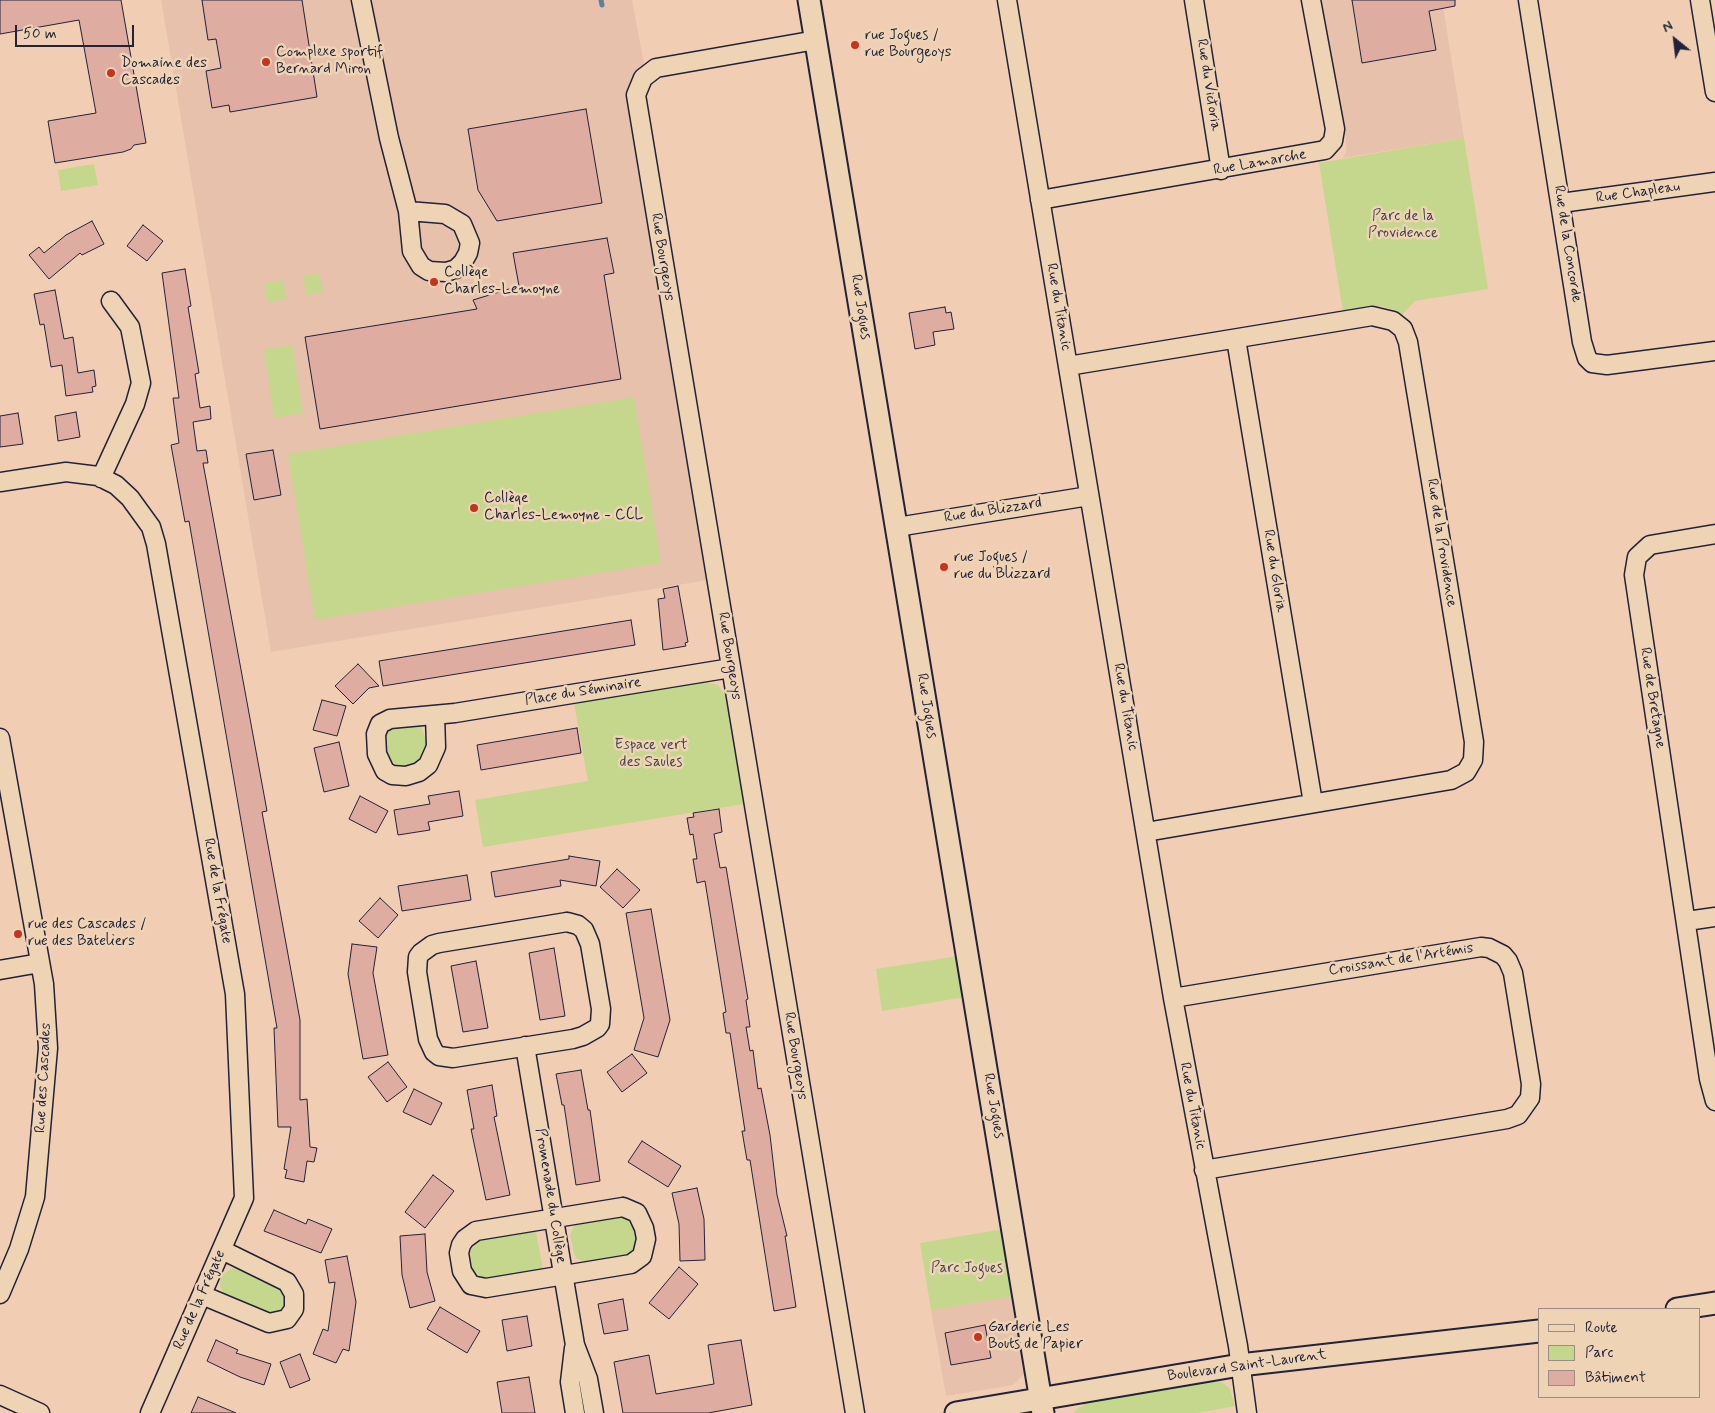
<!DOCTYPE html>
<html>
<head>
<meta charset="utf-8">
<style>
	body { margin:0 }
	#map { position:relative; width:1715px; height:1413px; overflow:hidden; background:#f1ceb3; font-family:Mynerve,sans-serif }
	canvas { display:block }
	.legend { position:absolute; left:1538px; top:1308px; width:162px; height:90px; box-sizing:border-box; background:#eed4b5; border:1px solid #9c8d84; margin:0; padding:6px 9px; list-style:none; font-size:15px; color:#22223b }
	.legend li { display:flex; align-items:center; gap:10px; height:25px }
	.legend b { width:25px; border:1px solid #9c8d84 }
	.north { position:absolute; left:1650px; top:15px; width:50px; height:50px; -webkit-text-stroke:4px #eed4b5; paint-order:stroke; rotate:331deg; font-size:14px; font-weight:700; line-height:20px; text-align:center; color:#22223b }
	.north::after { content:''; display:block; margin:auto; width:18px; height:22px; background:#22223b; clip-path:polygon(50% 0,100% 100%,50% 72%,0 100%) }
	.scale { position:absolute; left:15px; top:25px; width:119px; height:22px; box-sizing:border-box; border:2px solid #22223b; border-top:0; padding-left:6px; font-size:15px; line-height:18px; white-space:nowrap; color:#22223b; -webkit-text-stroke:4px #eed4b5; paint-order:stroke }
</style>
</head>
<body>
<div id="map">
<canvas width="1715" height="1413"></canvas>
<ul class="legend">
<li><b style="height:6px;background:#eed4b5"></b>Route</li>
<li><b style="height:14px;background:#c4d78c"></b>Parc</li>
<li><b style="height:14px;background:#deaca0"></b>Bâtiment</li>
</ul>
<div class="north">N</div>
<div class="scale">50 m</div>
</div>
<script>
const c = document.querySelector('canvas').getContext('2d');
c.lineJoin = 'round';
function fillPath(path, color) { c.fillStyle = color; c.fill(path, 'evenodd'); }
const shape = rows => new Path2D(rows.map(r => 'M' + r).join(''));
function stroke(path, color, width, dash) { c.strokeStyle = color; c.lineWidth = width; c.lineCap = dash ? 'butt' : 'round'; c.setLineDash(dash || []); c.stroke(path); }
function drawText(font, color, halo, rows, align = 'center') {
  c.font = font + ' Mynerve,sans-serif'; c.lineWidth = 5; c.setLineDash([]); c.textBaseline = 'middle'; c.strokeStyle = halo; c.fillStyle = color; for (const [text, x, y, turn = 0] of rows) {
    c.save(); c.translate(x, y); c.rotate((+turn || 0) * Math.PI / 180); c.textAlign = isNaN(turn) ? turn : align; if (halo) c.strokeText(text, 0, 0); c.fillText(text, 0, 0); c.restore();
  }
}
const built = shape([
	[161,0,632,0,644,64,632,79,628,97,708,580,271,652],
	[1319,0,1442,0,1464,138,1343,158,1346,151,1346,140],
	[1015,1296,1025,1376,1023,1375,1013,1385,946,1396,931,1310]
]);
const green = shape([
	[1464,138,1488,289,1415,301,1402,315,1392,309,1381,306,1343,312,1319,163],
	[94,164,98,185,61,191,58,170],
	[319,273,323,292,306,295,303,276],
	[283,280,287,299,267,302,264,283],
	[292,345,303,413,274,418,264,349],
	[634,397,661,563,315,620,288,454],
	[706,682,718,685,726,697,744,804,483,847,475,800,588,781,574,703],
	[421,726,427,743,424,757,420,761,406,767,391,765,386,749,385,738,387,732,392,728],
	[958,956,965,997,882,1011,876,969],
	[619,1217,626,1218,633,1227,636,1242,632,1252,627,1255,587,1262,577,1259,574,1254,570,1235,574,1226,581,1223],
	[1004,1229,1015,1296,931,1310,920,1243],
	[532,1231,536,1232,543,1269,487,1279,482,1278,473,1270,470,1252,476,1241],
	[233,1268,240,1269,284,1291,287,1302,284,1309,273,1314,266,1313,224,1293,220,1287,221,1275],
	[1214,1381,1222,1382,1230,1389,1235,1406,1197,1413,1074,1413,1079,1407,1083,1407,1083,1403]
]);
const stream = shape([
	[601,0,602,5]
]);
const building = shape([
	[0,0,121,0,146,143,134,145,131,149,123,152,55,163,48,121,96,113,79,20,0,34,0,0],
	[202,0,302,0,317,97,230,112,229,105,212,108,206,71,221,68,216,39,208,40,202,0],
	[1352,0,1455,0,1455,6,1429,11,1436,50,1362,63,1352,0],
	[586,109,602,203,497,221,478,190,468,129,586,109],
	[92,221,104,244,82,255,80,253,49,279,29,255,39,247,44,253,66,235,92,221],
	[143,225,163,241,147,261,127,246,143,225],
	[607,238,614,273,604,275,621,379,320,429,305,337,477,309,473,300,519,286,513,253,607,238],
	[185,269,191,306,188,307,199,373,195,374,200,408,210,406,211,419,193,422,197,451,206,450,208,463,203,463,267,811,262,812,300,1020,300,1100,307,1099,310,1147,317,1148,314,1162,307,1161,304,1182,285,1178,287,1170,284,1169,291,1127,278,1127,274,1028,277,1028,189,521,185,522,171,445,179,443,173,398,179,398,162,273,185,269],
	[55,290,64,339,73,337,78,373,94,370,96,386,92,387,93,392,66,396,62,365,51,367,44,324,40,325,34,294,55,290],
	[945,307,946,313,951,312,954,329,933,332,935,345,915,349,909,313,945,307],
	[76,412,80,437,58,441,55,416,76,412],
	[18,413,23,444,0,447,0,416,18,413],
	[273,450,281,495,254,500,246,454,273,450],
	[678,586,688,642,685,643,686,646,663,650,658,599,665,598,663,589,678,586],
	[631,620,635,645,383,686,379,661,631,620],
	[358,664,379,686,369,688,353,704,335,686,358,664],
	[322,700,346,706,337,736,313,730,322,700],
	[577,728,581,753,481,770,477,745,577,728],
	[339,742,349,786,324,792,314,748,339,742],
	[459,791,463,816,428,822,430,830,398,835,394,810,430,804,428,796,459,791],
	[360,796,388,811,376,833,349,819,360,796],
	[719,809,722,832,714,834,720,868,726,867,748,999,746,1000,750,1027,746,1027,750,1051,753,1050,758,1089,761,1088,770,1135,777,1195,787,1236,785,1236,796,1307,774,1311,750,1160,747,1160,742,1131,745,1131,730,1033,726,1033,723,1013,726,1012,705,881,697,883,693,859,697,859,693,834,690,835,687,818,694,817,693,813,719,809],
	[569,856,600,861,596,886,560,880,561,886,495,897,491,872,569,859,569,856],
	[617,869,640,890,623,908,600,887,617,869],
	[467,875,471,900,402,911,398,886,467,875],
	[380,898,398,915,378,938,359,921,380,898],
	[651,909,670,1020,658,1057,634,1050,644,1018,626,913,651,909],
	[352,944,377,947,373,973,388,1055,363,1059,348,974,352,944],
	[554,948,565,1016,540,1020,529,953,554,948],
	[476,961,488,1028,463,1032,451,966,476,961],
	[632,1054,647,1073,622,1092,607,1072,632,1054],
	[388,1062,407,1087,387,1102,368,1077,388,1062],
	[581,1070,588,1110,590,1110,600,1181,576,1185,564,1105,562,1105,556,1074,581,1070],
	[492,1085,497,1116,494,1117,510,1195,486,1200,471,1129,474,1129,467,1090,492,1085],
	[414,1089,442,1103,431,1125,403,1112,414,1089],
	[642,1141,681,1166,668,1187,628,1162,642,1141],
	[433,1175,454,1191,425,1228,405,1212,433,1175],
	[697,1188,704,1219,705,1260,680,1261,679,1224,672,1193,697,1188],
	[274,1210,306,1224,308,1219,332,1229,321,1253,264,1231,274,1210],
	[425,1234,427,1272,435,1301,410,1308,402,1275,400,1236,425,1234],
	[347,1256,356,1302,349,1351,343,1349,336,1363,313,1354,323,1329,328,1331,335,1282,329,1283,325,1260,347,1256],
	[679,1267,698,1284,669,1319,649,1303,679,1267],
	[623,1299,628,1330,604,1334,598,1304,623,1299],
	[440,1307,480,1331,467,1353,427,1329,440,1307],
	[527,1316,532,1346,507,1351,502,1320,527,1316],
	[985,1325,991,1358,951,1365,945,1333,985,1325],
	[216,1340,238,1350,236,1353,271,1364,264,1385,240,1377,207,1361,216,1340],
	[741,1340,752,1405,708,1413,623,1413,614,1362,649,1355,656,1394,714,1384,708,1345,741,1340],
	[300,1354,310,1380,290,1388,280,1362,300,1354],
	[529,1377,535,1413,502,1413,497,1382,529,1377],
	[198,1397,236,1413,191,1413,198,1397]
]);
const minor = shape([
	[361,0,389,138,408,211],
	[1007,0,1173,998,1238,1346,1247,1413],
	[1194,0,1221,170],
	[1528,0,1582,342,1587,358,1592,363,1607,365,1715,351],
	[1700,0,1715,92],
	[816,40,656,68,643,78,636,95,855,1413],
	[1040,200,1325,150,1333,141,1335,129,1311,0],
	[1561,203,1715,182],
	[408,211,445,214,462,224,470,243,468,253,463,262,456,269,446,272,429,271,421,266,412,251,408,211],
	[1236,339,1313,803],
	[1068,366,1372,316,1393,321,1403,329,1408,342,1474,742,1473,760,1466,772,1451,780,1146,832],
	[101,478,135,404,141,383,130,327,111,301],
	[0,482,66,472,98,476,116,485,130,498,151,527,156,544,235,994,244,1198,150,1413],
	[897,527,1089,496],
	[1715,534,1650,545,1637,557,1634,575,1709,1079,1715,1101],
	[435,715,436,747,428,765,419,772,406,776,392,775,385,771,377,754,376,734,380,724,390,719,455,713,731,668],
	[0,738,44,984,48,1048,35,1197,19,1249,0,1294],
	[1687,921,1715,917],
	[567,922,578,925,584,930,590,944,601,1009,600,1024,597,1028,583,1036,573,1039,453,1058,439,1056,434,1052,428,1039,417,972,418,957,421,953,432,945,439,943,567,922],
	[0,970,40,963],
	[1173,998,1481,947,1489,948,1503,955,1508,961,1513,973,1531,1084,1530,1098,1518,1115,1507,1119,1204,1170],
	[525,1046,575,1345,588,1379,594,1413],
	[623,1207,637,1213,644,1228,646,1239,642,1256,631,1264,486,1288,471,1285,462,1271,459,1253,461,1245,465,1239,476,1231,623,1207],
	[202,1295,269,1323,287,1319,294,1309,294,1294,287,1282,222,1250],
	[574,1348,570,1382,575,1413],
	[0,1395,40,1413]
]);
const tertiary = shape([
	[809,0,1043,1413],
	[1677,1309,1715,1303],
	[956,1413,1240,1365,1539,1331]
]);
const markers = [
	[855,45,5,"#c8321e"],
	[266,62,5,"#c8321e"],
	[111,73,5,"#c8321e"],
	[434,282,5,"#c8321e"],
	[474,508,5,"#c8321e"],
	[944,567,5,"#c8321e"],
	[18,934,5,"#c8321e"],
	[978,1337,5,"#c8321e"]
];
const poiNames = [
	["rue Jogues /",865,36],
	["rue Bourgeoys",865,53],
	["Complexe sportif",276,53],
	["Bernard Miron",276,70],
	["Domaine des",121,64],
	["Cascades",121,81],
	["Collège",444,273],
	["Charles-Lemoyne",444,290],
	["Collège",484,499],
	["Charles-Lemoyne - CCL",484,516],
	["rue Jogues /",954,558],
	["rue du Blizzard",954,575],
	["rue des Cascades /",28,925],
	["rue des Bateliers",28,942],
	["Garderie Les",988,1328],
	["Bouts de Papier",988,1345]
];
const streetNames = [
	["Rue du Victoria",1208,85,81],
	["Rue Lamarche",1260,163,-10],
	["Rue Chapleau",1638,193,-8],
	["Rue de la Concorde",1567,244,81],
	["Rue Bourgeoys",662,257,81],
	["Rue Jogues",860,307,81],
	["Rue du Titanic",1058,307,80],
	["Rue du Blizzard",993,511,-9],
	["Rue de la Providence",1441,543,81],
	["Rue du Gloria",1274,571,81],
	["Rue Bourgeoys",729,656,81],
	["Place du Séminaire",583,692,-9],
	["Rue de Bretagne",1652,698,81],
	["Rue Jogues",926,706,81],
	["Rue du Titanic",1125,707,80],
	["Rue de la Frégate",217,891,80],
	["Croissant de l'Artémis",1401,960,-9],
	["Rue Bourgeoys",795,1056,81],
	["Rue des Cascades",44,1078,-87],
	["Rue Jogues",993,1106,80],
	["Rue du Titanic",1192,1106,79],
	["Promenade du Collège",550,1196,81],
	["Rue de la Frégate",200,1300,-66],
	["Boulevard Saint-Laurent",1247,1366,-8]
];
const parkNames = [
	["Parc de la",1403,217],
	["Providence",1403,234],
	["Espace vert",651,746],
	["des Saules",651,763],
	["Parc Jogues",967,1269]
];
fillPath(built, '#e7c1ab');
fillPath(green, '#c4d78c');
stroke(stream, '#59839d', 5);
fillPath(building, '#deaca0');
stroke(building, '#22223b', 1);
stroke(minor, '#22223b', 21);
stroke(tertiary, '#22223b', 25);
stroke(minor, '#eed4b5', 18);
stroke(tertiary, '#eed4b5', 21);
for (const [x, y, r, color] of markers) { const dot = new Path2D(); dot.arc(x, y, r, 0, 2 * Math.PI); c.fillStyle = color; c.fill(dot); stroke(dot, '#eed4b5', 2); }
drawText('15px', '#22223b', '#eed4b5', poiNames, 'left');
drawText('15px', '#22223b', '#eed4b5', streetNames);
drawText('15px', '#42464b', '#eed4b5', parkNames);
</script>
</body>
</html>
